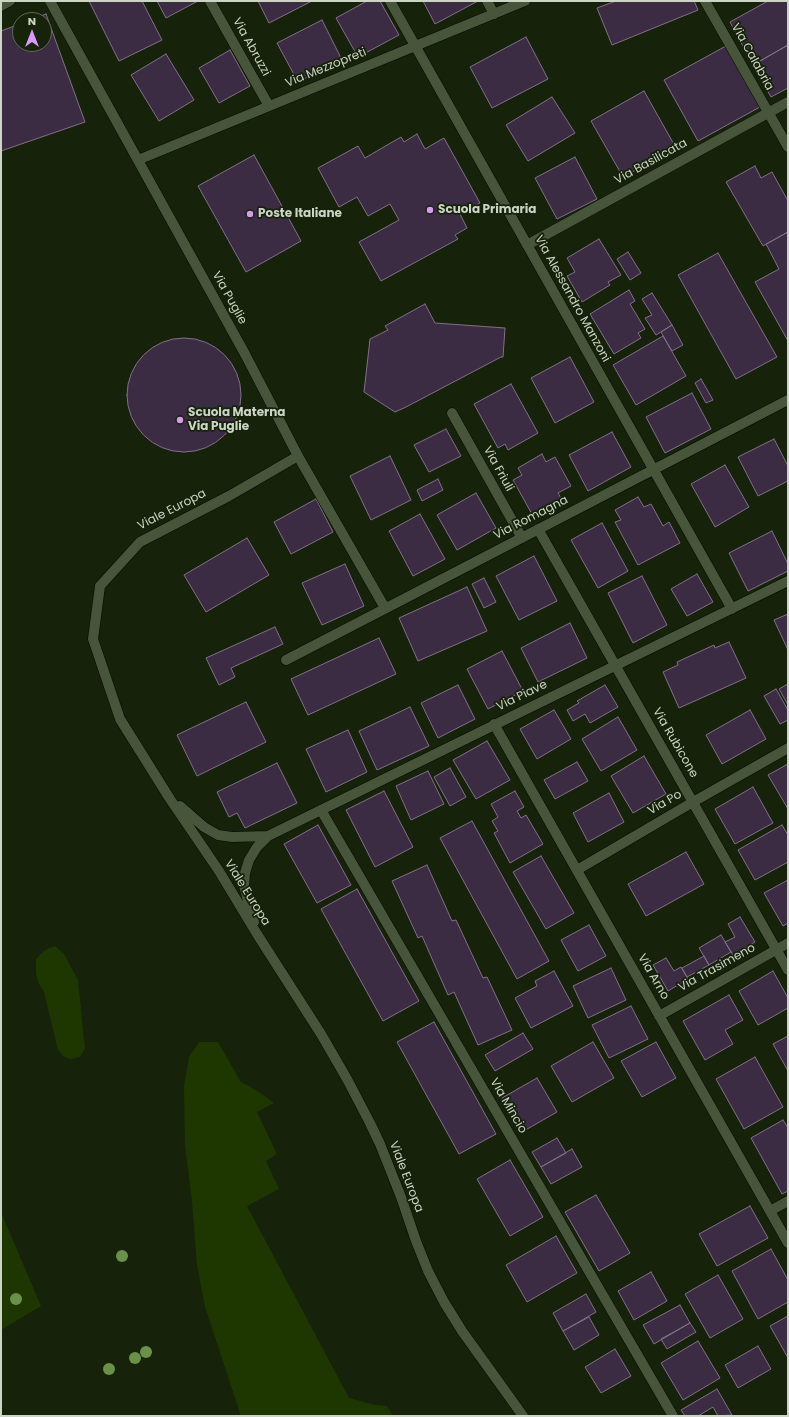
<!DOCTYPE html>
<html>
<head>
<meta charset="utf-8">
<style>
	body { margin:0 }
	#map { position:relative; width:789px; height:1417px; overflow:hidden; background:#16220a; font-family:Poppins,sans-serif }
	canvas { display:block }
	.frame { position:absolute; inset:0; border:2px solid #ccd4c6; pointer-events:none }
	.north { position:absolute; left:12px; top:12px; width:40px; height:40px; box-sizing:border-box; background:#16220a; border:1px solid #5f6955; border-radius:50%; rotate:0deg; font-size:11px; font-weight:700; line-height:16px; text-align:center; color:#ccd4c6 }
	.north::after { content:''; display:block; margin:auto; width:14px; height:18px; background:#d99af7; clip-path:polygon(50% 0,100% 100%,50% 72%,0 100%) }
</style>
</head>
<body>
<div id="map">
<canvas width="789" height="1417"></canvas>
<div class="frame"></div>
<div class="north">N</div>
</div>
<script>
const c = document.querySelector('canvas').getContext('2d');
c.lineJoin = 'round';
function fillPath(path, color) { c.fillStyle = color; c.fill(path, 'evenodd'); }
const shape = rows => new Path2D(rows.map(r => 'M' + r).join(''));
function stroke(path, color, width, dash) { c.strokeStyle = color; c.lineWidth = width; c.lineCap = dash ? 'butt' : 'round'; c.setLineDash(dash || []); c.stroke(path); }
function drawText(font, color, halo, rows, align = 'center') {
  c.font = font + ' Poppins,sans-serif'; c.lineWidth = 3.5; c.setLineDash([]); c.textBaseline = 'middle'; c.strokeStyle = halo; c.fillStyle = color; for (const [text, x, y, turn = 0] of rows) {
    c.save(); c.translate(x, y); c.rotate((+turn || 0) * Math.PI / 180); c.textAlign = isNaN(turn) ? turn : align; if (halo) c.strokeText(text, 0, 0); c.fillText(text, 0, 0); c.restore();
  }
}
const green = shape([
	[55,946,64,954,78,980,85,1049,80,1057,70,1059,63,1056,58,1050,44,992,38,982,36,973,36,959,45,950],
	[199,1042,218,1042,241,1082,259,1092,274,1103,257,1112,277,1154,266,1161,279,1189,247,1206,349,1398,375,1405,387,1406,393,1416,241,1416,205,1307,197,1265,192,1201,185,1146,184,1085,189,1057],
	[1,1212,41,1306,1,1330]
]);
const building = shape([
	[89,1,142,1,162,40,119,61,89,1],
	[157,1,198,1,166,18,157,1],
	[258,1,312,1,269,23,258,1],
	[367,1,380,1,399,35,358,57,336,18,367,1],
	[423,1,478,1,435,24,423,1],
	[616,1,694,1,698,10,612,45,597,8,616,1],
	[768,1,788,1,788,45,753,65,730,22,768,1],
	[46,14,85,122,1,151,1,31,20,24,20,44,44,44,44,20,30,20,46,14],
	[322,20,342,60,298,82,277,43,322,20],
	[526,37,548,79,492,108,470,67,526,37],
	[788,45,788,88,771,97,753,65,788,45],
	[726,46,760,107,698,141,664,80,726,46],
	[230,50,250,86,219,103,199,68,230,50],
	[166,54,194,100,159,121,131,75,166,54],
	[644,91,676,148,623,177,591,121,644,91],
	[552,97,575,133,528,161,506,125,552,97],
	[417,134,425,149,444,138,480,203,460,214,467,228,455,235,458,239,381,281,359,242,399,220,390,204,368,216,357,197,339,207,318,168,358,146,365,158,401,137,404,142,417,134],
	[254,155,301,241,246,272,198,186,254,155],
	[575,157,597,199,557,219,535,178,575,157],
	[755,166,761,178,772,172,788,201,788,232,763,246,726,182,755,166],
	[788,232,788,341,755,282,779,269,766,244,788,232],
	[599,239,621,275,608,282,610,285,582,302,567,276,575,272,567,258,599,239],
	[628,252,641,273,630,280,617,259,628,252],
	[718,253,777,357,736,379,678,275,718,253],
	[629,290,635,301,630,304,645,329,638,333,641,338,614,354,590,314,629,290],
	[652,293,672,325,656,335,645,318,652,315,642,299,652,293],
	[425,304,435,323,505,328,503,357,501,357,406,407,395,412,364,392,370,339,388,330,385,326,425,304],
	[672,325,683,345,672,351,661,332,672,325],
	[663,336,686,376,636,405,613,365,663,336],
	'127 395a57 57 0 1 1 114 0a57 57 0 1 1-114 0Z',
	[570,357,594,402,555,423,531,378,570,357],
	[701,379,713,400,706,403,695,383,701,379],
	[511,384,538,433,508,450,505,444,498,448,474,404,511,384],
	[692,393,711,429,665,453,646,417,692,393],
	[446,429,461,456,429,472,414,445,446,429],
	[612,432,631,467,588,491,569,455,612,432],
	[774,439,788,466,788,481,758,496,738,457,774,439],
	[542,454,546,462,555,457,571,486,558,493,562,500,533,516,513,480,522,475,518,468,542,454],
	[390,456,411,500,371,520,350,476,390,456],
	[725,465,749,507,715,527,691,484,725,465],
	[438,479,443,490,422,501,417,490,438,479],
	[476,493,496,528,457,550,437,515,476,493],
	[638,497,644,507,651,504,663,526,669,522,680,543,638,565,615,522,621,520,615,510,638,497],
	[316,499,333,532,291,554,274,522,316,499],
	[420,514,445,559,413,576,389,531,420,514],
	[602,523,628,571,598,588,571,540,602,523],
	[772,531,788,564,788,571,748,591,729,553,772,531],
	[247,538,269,575,206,612,184,575,247,538],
	[534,556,557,601,519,620,496,576,534,556],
	[345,564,364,606,322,625,302,583,345,564],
	[697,574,713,602,687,616,671,589,697,574],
	[642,576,667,625,633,643,608,593,642,576],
	[484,578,496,602,484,608,472,584,484,578],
	[467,587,487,631,418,661,399,618,467,587],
	[788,614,788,650,774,620,788,614],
	[570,623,587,658,538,682,521,648,570,623],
	[275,627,283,644,231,668,235,677,219,685,206,658,275,627],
	[379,638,396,674,308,715,291,679,379,638],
	[729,642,746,678,679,708,663,672,678,665,677,662,714,645,715,648,729,642],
	[502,651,523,691,488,709,467,669,502,651],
	[788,684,788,705,779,689,788,684],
	[458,685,475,719,438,738,421,703,458,685],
	[605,685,618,707,590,723,585,714,573,721,567,710,579,703,577,701,605,685],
	[776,689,788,710,788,720,780,724,764,696,776,689],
	[246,702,266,742,197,776,177,735,246,702],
	[410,707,429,746,377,770,359,731,410,707],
	[554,710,571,739,537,759,520,729,554,710],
	[750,710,766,739,722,764,706,735,750,710],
	[618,717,637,750,601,771,582,739,618,717],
	[348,730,367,772,326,792,306,749,348,730],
	[487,741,510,780,476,799,453,760,487,741],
	[644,756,666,794,633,813,611,776,644,756],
	[577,762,588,781,555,799,544,780,577,762],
	[277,763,297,803,245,828,237,813,229,817,217,792,277,763],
	[788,764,788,809,768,775,788,764],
	[450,768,466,797,450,806,434,777,450,768],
	[428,771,444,804,411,820,396,786,428,771],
	[753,787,773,823,735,844,715,809,753,787],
	[384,791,413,847,375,867,346,810,384,791],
	[515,791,524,807,517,811,521,818,526,815,543,844,510,863,494,833,498,831,492,821,498,817,491,804,515,791],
	[609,793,624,822,588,842,573,813,609,793],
	[472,821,549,961,517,979,440,838,472,821],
	[318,825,351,885,317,903,284,844,318,825],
	[782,825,788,835,788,862,755,880,738,850,782,825],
	[686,852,704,884,646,916,628,884,686,852],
	[541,856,574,913,546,929,513,872,541,856],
	[427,865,452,921,456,920,483,978,487,977,512,1030,478,1045,454,992,448,995,422,936,418,938,392,881,427,865],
	[788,880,788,923,783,926,764,893,788,880],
	[357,889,419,1001,383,1021,321,909,357,889],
	[740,917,755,942,733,955,725,942,735,937,728,924,740,917],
	[589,925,606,956,578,971,561,940,589,925],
	[721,935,731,952,709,965,699,948,721,935],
	[704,956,709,965,687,977,682,968,704,956],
	[666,958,674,971,681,967,688,979,668,991,653,965,666,958],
	[611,968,626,1000,588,1018,573,986,611,968],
	[554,971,573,1006,531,1028,515,998,537,986,535,981,554,971],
	[773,971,788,998,788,1008,758,1025,739,991,773,971],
	[729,995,743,1020,725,1030,733,1044,705,1060,683,1021,729,995],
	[631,1006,648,1039,609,1058,592,1025,631,1006],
	[434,1022,496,1134,459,1154,397,1042,434,1022],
	[523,1033,533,1049,495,1071,485,1055,523,1033],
	[788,1036,788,1071,773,1044,788,1036],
	[593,1042,614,1078,572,1102,551,1066,593,1042],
	[656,1042,676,1078,642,1097,621,1061,656,1042],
	[755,1057,783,1107,744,1129,716,1079,755,1057],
	[537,1078,557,1112,522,1132,502,1098,537,1078],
	[783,1120,788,1128,788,1191,782,1194,751,1138,783,1120],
	[557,1138,566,1153,541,1167,532,1152,557,1138],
	[572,1149,582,1167,551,1184,541,1167,572,1149],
	[510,1160,543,1217,510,1236,477,1179,510,1160],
	[596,1195,630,1253,599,1271,565,1212,596,1195],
	[750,1206,768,1238,717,1266,699,1234,750,1206],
	[556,1236,577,1273,527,1302,506,1265,556,1236],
	[771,1249,788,1280,788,1302,758,1319,732,1271,771,1249],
	[651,1272,667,1301,634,1320,618,1291,651,1272],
	[718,1275,743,1319,710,1338,685,1294,718,1275],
	[586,1294,596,1312,563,1331,553,1313,586,1294],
	[680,1305,690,1323,654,1344,643,1325,680,1305],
	[788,1316,788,1358,770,1326,788,1316],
	[589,1317,599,1335,574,1350,563,1331,589,1317],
	[690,1323,696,1332,667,1349,661,1339,690,1323],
	[698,1341,720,1378,683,1400,661,1363,698,1341],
	[758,1346,771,1369,738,1388,725,1365,758,1346],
	[615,1349,631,1376,601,1393,585,1367,615,1349],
	[717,1389,732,1415,718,1416,713,1407,698,1416,685,1416,681,1410,717,1389]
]);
const minor = shape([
	[50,1,245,354,298,456,385,608],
	[210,1,269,106],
	[390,1,732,609],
	[487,1,494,14],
	[705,1,788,147],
	[1,6,10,1],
	[138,160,525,1],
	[527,245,788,102],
	[452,413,522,538],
	[298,456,229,496,140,542,100,586,93,639,120,719,170,799,219,871,257,934,321,1034,347,1079,370,1123,380,1144,401,1197,416,1241,428,1271,444,1302,462,1331,523,1416],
	[538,529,788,970],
	[286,660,788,400],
	[494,724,788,1243],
	[180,806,204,827,218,835,232,837,268,836],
	[321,810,673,1416],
	[577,870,693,802,788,748],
	[254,922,244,886,245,873,249,860,257,847,268,836,788,581],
	[659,1016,788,943],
	[770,1211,788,1201]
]);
const trees = [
	[122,1256],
	[16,1299],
	[146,1352],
	[135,1358],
	[109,1369]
];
const markers = [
	[430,210,4,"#d99af7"],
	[250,214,4,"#d99af7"],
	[180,420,4,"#d99af7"]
];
const streetNames = [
	["Via Abruzzi",251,47,61],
	["Via Calabria",752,57,61],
	["Via Mezzopreti",326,68,-22],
	["Via Basilicata",651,162,-29],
	["Via Puglie",229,298,61],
	["Via Alessandro Manzoni",572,299,61],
	["Via Friuli",498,469,61],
	["Viale Europa",172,510,-27],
	["Via Romagna",531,518,-27],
	["Via Piave",522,696,-26],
	["Via Rubicone",675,743,60],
	["Via Po",665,803,-30],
	["Viale Europa",247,893,58],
	["Via Trasimeno",717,968,-29],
	["Via Arno",653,977,60],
	["Via Mincio",508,1106,60],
	["Viale Europa",406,1177,69]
];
const poiNames = [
	["Scuola Primaria",438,210],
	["Poste Italiane",258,214],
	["Scuola Materna",188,413],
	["Via Puglie",188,427]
];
fillPath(green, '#1e3700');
fillPath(building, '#3b2c43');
stroke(building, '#81708a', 1);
stroke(minor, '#030b00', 11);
stroke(minor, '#47553b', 10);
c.fillStyle = '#6b9048';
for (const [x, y] of trees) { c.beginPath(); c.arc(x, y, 6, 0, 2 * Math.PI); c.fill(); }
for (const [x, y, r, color] of markers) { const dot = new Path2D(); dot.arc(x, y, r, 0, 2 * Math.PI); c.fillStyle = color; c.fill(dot); stroke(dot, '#16220a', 1.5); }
drawText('12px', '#ccd4c6', '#16220a', streetNames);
drawText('bold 12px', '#ccd4c6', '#16220a', poiNames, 'left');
</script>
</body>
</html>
